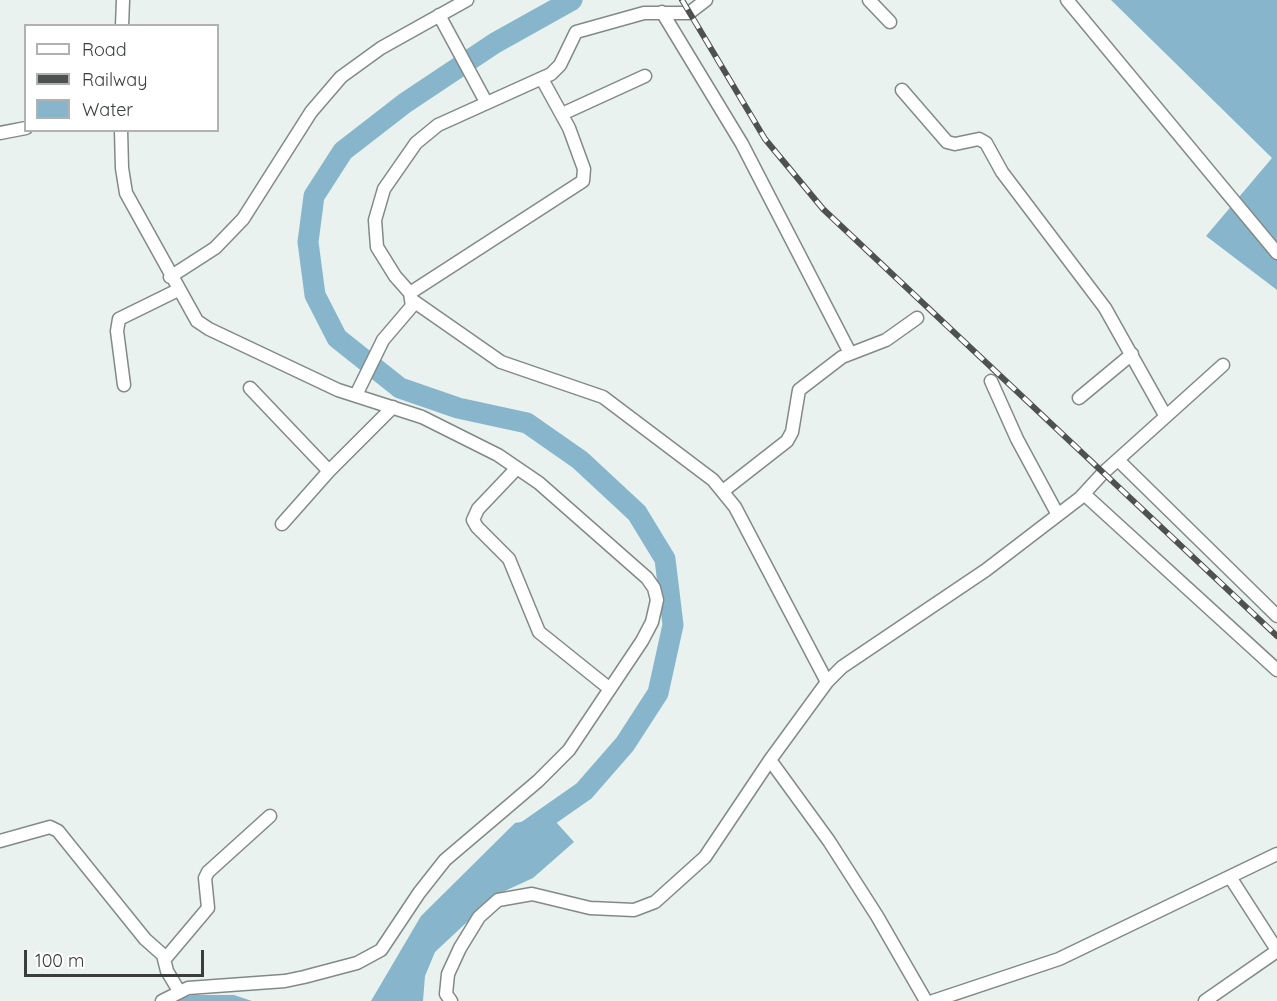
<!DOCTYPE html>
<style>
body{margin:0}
#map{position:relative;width:1277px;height:1001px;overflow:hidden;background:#e9f2ee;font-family:Quicksand,sans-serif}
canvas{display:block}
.legend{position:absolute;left:24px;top:24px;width:195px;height:108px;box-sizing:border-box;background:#fff;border:2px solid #b0b1b1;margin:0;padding:8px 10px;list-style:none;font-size:18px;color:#393d3b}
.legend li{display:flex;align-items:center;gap:12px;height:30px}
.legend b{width:30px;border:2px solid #b0b1b1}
.scale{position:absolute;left:24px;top:950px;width:180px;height:27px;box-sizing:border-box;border:3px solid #393d3b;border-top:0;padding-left:8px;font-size:18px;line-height:21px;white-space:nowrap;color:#393d3b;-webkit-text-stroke:4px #fff;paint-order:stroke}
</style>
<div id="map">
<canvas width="1277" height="1001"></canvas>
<ul class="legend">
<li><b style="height:8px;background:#fff"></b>Road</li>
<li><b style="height:8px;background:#4d5250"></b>Railway</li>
<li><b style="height:16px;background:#87b6cc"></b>Water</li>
</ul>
<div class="scale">100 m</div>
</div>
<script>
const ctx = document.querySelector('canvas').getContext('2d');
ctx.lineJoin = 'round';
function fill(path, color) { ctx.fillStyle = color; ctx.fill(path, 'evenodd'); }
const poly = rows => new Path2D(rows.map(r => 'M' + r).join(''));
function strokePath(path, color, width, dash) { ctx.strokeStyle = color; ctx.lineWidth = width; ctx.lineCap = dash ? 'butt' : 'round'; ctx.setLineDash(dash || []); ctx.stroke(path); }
fill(poly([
 [1111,0,1277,0,1277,290,1206,236,1272,158],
 [543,818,556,822,574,842,533,878,496,895,435,952,425,976,423,1001,371,1001,421,916,515,823],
 [192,995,234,995,252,1001,171,1001]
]), '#87b6cc');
strokePath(poly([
 [521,835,584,791,625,744,658,693,673,625,665,559,637,513,580,460,527,423,458,408,400,388,337,338,315,295,308,242,314,196,343,151,405,103,495,43,572,0]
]), '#87b6cc', 21);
const minor = poly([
 [869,0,890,22],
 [1067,0,1277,253],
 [662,12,742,144,850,353],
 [439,15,486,102],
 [122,26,123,0],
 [902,90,947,142,955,144,979,139,986,143,1002,172,1105,308,1165,415],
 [562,114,645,76],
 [121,130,122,168,126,193,197,321,209,329,338,390,422,417,498,455,539,483,647,578,654,588,657,600,652,622,642,641,569,750,538,781,445,860,419,893,381,950,357,963,304,977,285,981,188,988,162,1001],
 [0,133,26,128],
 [170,277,215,248,243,219,311,112,341,77,381,48,467,0],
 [410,293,583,181,584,169,569,128,542,79],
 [412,300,501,362,603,397,713,480,735,507,827,682],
 [991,381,1017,439,1058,515],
 [124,385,117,331,119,319,178,290],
 [250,388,329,471],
 [356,395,383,340,412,306,410,293,395,276,377,247,375,220,384,189,416,143,438,125,551,74,560,65,576,32,644,13,689,13,706,0],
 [1079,398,1132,354],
 [1118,460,1277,616],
 [517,468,478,509,473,520,477,527,509,559,539,632,610,689],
 [723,491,787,441,792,432,799,390,842,357,886,340,917,318],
 [1084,494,1277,670],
 [282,524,329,471,393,407],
 [770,760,829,841,877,916,926,1001],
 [0,841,50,827,58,831,145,939,163,955,167,971,179,991],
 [1230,877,1277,950],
 [165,959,208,908,205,878,208,872,270,816],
 [451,1001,446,994,448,974,460,948,479,917,498,900,532,894,590,908,634,910,655,902,705,857,770,760,827,682,842,667,986,570,1080,498,1103,473,1223,365],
 [933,1001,1059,959,1277,854],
 [1205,1001,1277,951]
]);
strokePath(minor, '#828a87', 15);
strokePath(minor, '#fff', 12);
const rail = poly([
 [682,0,765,139,823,209,1277,636]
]);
strokePath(rail, '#4d5250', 6);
strokePath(rail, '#fff', 4, [11]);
</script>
